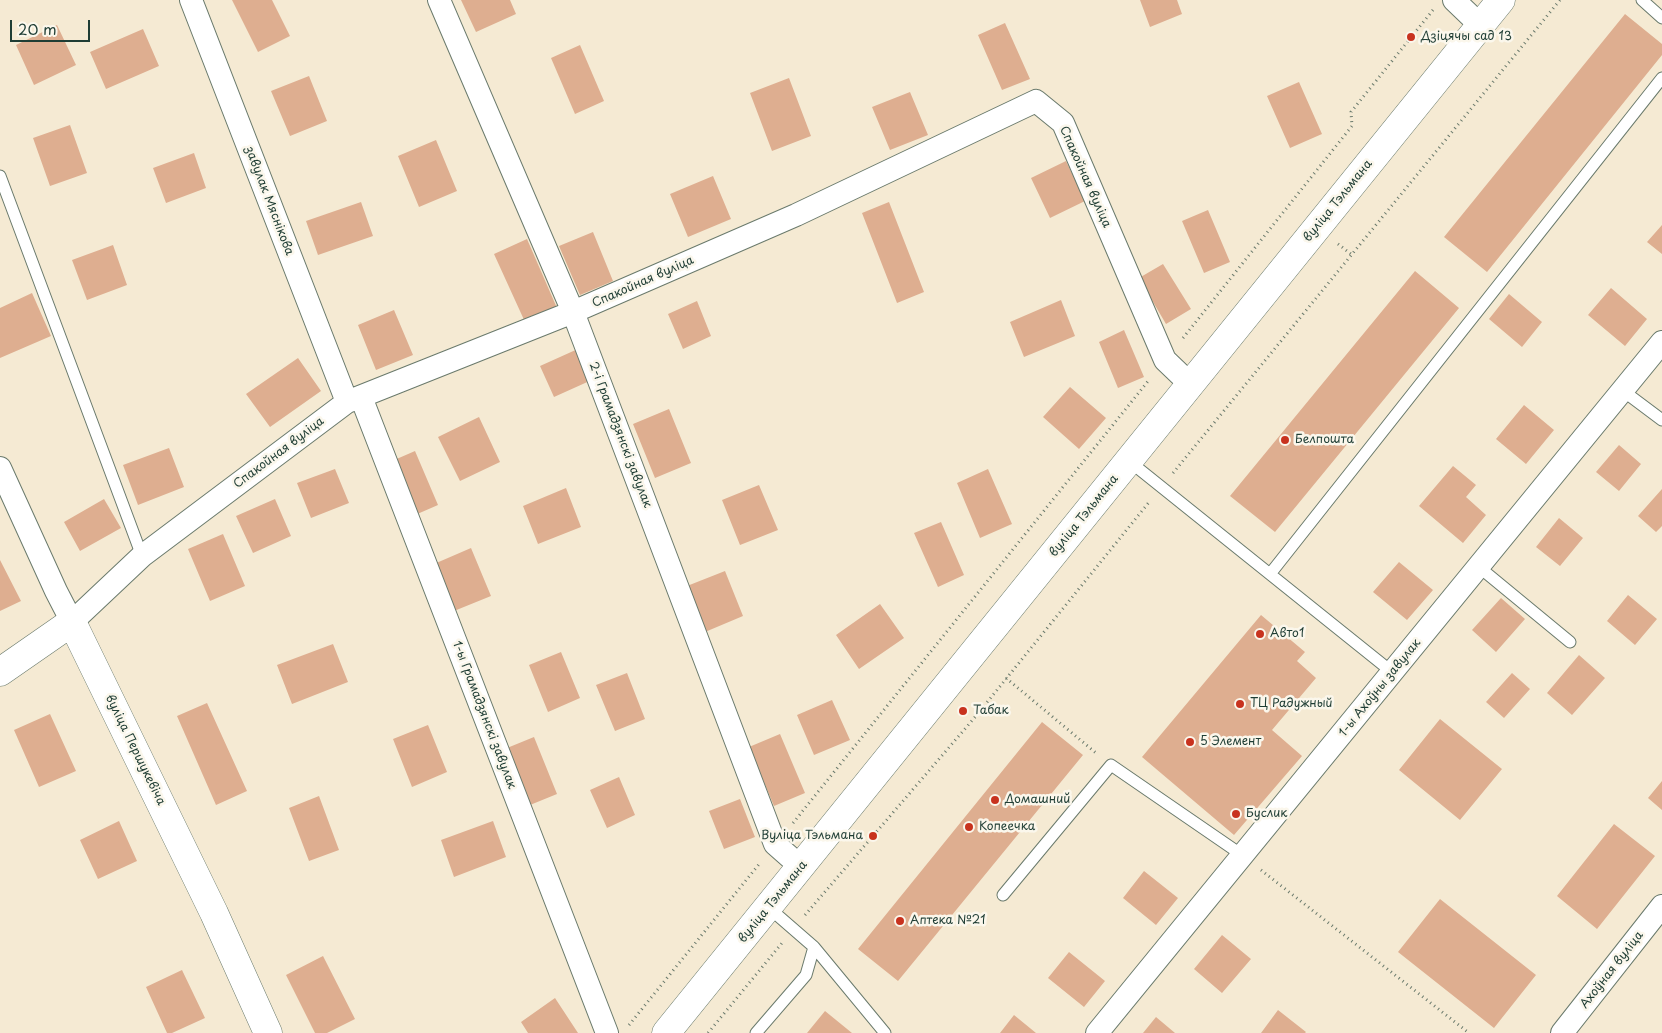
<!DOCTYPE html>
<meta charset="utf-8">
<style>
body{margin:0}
#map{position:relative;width:1662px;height:1033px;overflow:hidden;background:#f5ead3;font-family:"Playpen Sans",sans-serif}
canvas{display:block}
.scale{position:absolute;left:10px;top:20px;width:80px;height:22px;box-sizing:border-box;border:2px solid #1f3d34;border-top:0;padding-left:6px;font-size:15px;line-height:18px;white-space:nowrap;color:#1f3d34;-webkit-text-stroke:4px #fbf7ec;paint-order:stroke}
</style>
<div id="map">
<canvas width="1662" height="1033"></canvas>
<div class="scale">20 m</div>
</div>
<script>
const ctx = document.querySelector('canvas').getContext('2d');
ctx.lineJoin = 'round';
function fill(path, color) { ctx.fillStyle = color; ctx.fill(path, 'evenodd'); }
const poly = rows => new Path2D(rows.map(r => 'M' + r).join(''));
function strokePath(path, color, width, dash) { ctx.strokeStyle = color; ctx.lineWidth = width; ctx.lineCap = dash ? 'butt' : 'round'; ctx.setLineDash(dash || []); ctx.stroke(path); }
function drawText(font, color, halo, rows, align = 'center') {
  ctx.font = font + ' "Playpen Sans",sans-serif'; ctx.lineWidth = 5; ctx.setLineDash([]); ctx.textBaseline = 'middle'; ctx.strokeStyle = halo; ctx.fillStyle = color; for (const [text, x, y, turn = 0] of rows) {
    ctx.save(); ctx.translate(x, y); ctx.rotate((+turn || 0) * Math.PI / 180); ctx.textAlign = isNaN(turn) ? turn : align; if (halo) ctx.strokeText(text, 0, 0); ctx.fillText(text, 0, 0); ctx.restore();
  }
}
fill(poly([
 [232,0,272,0,290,36,258,52],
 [461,0,510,0,516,14,476,32],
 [1140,0,1177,0,1182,14,1150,27],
 [1625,14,1662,44,1662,55,1487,272,1444,237],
 [1005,23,1030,79,1002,90,978,35],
 [57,25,76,65,34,85,16,45],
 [143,29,159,66,106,89,90,52],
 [580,45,604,101,575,114,551,58],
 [309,76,327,121,290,136,271,91],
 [789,78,811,136,772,151,750,93],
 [1299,82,1322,134,1290,148,1267,96],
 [910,92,928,135,890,150,872,107],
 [70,125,87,173,50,186,33,138],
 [436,140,457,191,419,207,398,156],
 [194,153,206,188,166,203,153,168],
 [1066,161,1085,201,1050,218,1031,178],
 [713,176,731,219,688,237,670,194],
 [361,202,373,236,318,255,306,221],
 [889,202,924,292,897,303,862,213],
 [1208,210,1230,262,1204,273,1182,221],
 [1662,225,1662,254,1647,242],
 [593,232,613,281,580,295,559,246],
 [527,239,557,308,525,322,494,254],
 [113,245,127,285,87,300,72,260],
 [1163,264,1191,309,1166,324,1139,278],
 [1415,271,1459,308,1275,532,1230,496],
 [1611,288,1647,319,1625,346,1588,315],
 [32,293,51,336,0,358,0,308],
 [1509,294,1542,322,1522,347,1489,319],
 [1061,300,1075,336,1024,357,1010,322],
 [697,301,711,336,683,349,668,314],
 [394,310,413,355,376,370,358,325],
 [1124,330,1144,377,1118,388,1099,342],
 [580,348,594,379,554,397,540,366],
 [298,358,321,391,270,427,246,394],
 [1070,387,1106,418,1079,449,1043,417],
 [1524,405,1554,430,1526,464,1496,439],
 [669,409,691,463,655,478,633,424],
 [479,417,500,462,460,481,438,437],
 [1619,445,1641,464,1619,491,1596,472],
 [169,448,184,487,138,505,123,465],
 [415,451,438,505,415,515,392,461],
 [1453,466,1476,485,1466,497,1486,515,1463,543,1419,506],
 [335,469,349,503,311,518,297,483],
 [988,469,1012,524,980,538,957,483],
 [759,485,778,530,740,545,722,500],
 [566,488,581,527,538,544,523,506],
 [1662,489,1662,526,1656,532,1638,516],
 [104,499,121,528,80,551,64,522],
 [275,499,291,536,253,553,236,516],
 [1559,518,1583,538,1560,566,1536,547],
 [941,522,964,575,938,587,914,533],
 [223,534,245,586,210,601,188,549],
 [471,548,491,596,454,611,434,564],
 [0,560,21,601,0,611],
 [1399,562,1433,590,1407,620,1373,592],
 [725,571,743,616,705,632,687,586],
 [1628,595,1657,619,1635,645,1607,621],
 [1501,598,1525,619,1496,652,1472,630],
 [880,604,904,638,859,669,836,635],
 [1261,615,1305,652,1297,661,1316,678,1272,730,1302,756,1234,835,1142,757],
 [333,644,348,682,292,704,277,665],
 [561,652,580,698,548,712,529,665],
 [1579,655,1605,678,1572,715,1547,693],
 [627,673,645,719,615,731,596,685],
 [1512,673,1530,689,1504,718,1486,702],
 [832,700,850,740,814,755,797,715],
 [207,703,247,791,216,805,177,716],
 [50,714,76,771,39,787,14,730],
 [1440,719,1502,769,1460,820,1399,770],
 [1042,722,1083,755,898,981,858,949],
 [428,725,447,772,412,787,393,739],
 [780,734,805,793,774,806,749,747],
 [534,737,557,794,530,805,507,748],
 [619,777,635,815,607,828,590,790],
 [1662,781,1662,810,1648,798],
 [319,796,339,850,309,861,289,808],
 [740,799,755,837,724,849,709,811],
 [119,821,137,861,98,879,80,840],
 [493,821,506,857,454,877,441,840],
 [1614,824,1655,856,1597,929,1557,896],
 [1144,871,1178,898,1156,925,1123,898],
 [1440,899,1536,975,1494,1028,1398,952],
 [1222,935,1251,959,1222,993,1194,969],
 [1069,952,1105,981,1084,1007,1048,978],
 [323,956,355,1019,327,1033,315,1033,286,975],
 [182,970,205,1018,172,1033,167,1033,146,987],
 [555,998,578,1033,528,1033,521,1022],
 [1278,1010,1306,1032,1305,1033,1261,1033],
 [825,1011,852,1033,807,1033],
 [1014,1015,1036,1033,1000,1033],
 [1156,1017,1175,1033,1143,1033]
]), '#deae90');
const lane = poly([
 [1642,0,1662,18],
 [0,176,142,556],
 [1622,390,1662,420],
 [1129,461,1392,672],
 [1479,567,1570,642],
 [1270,574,1662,78],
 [1003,895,1111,765,1242,855],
 [814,947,885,1033],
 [756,1033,806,975,814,947,768,907]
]);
const street = poly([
 [191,0,347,402],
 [439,0,573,312,775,844,801,867],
 [1454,0,1480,25],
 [361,397,607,1033],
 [0,468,56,591,72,622,142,556,347,402,573,312,796,215,1036,101,1063,123,1165,360,1190,384],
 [1097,1033,1662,342],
 [1562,1033,1662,906]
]);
const secondary = poly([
 [0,672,72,622,214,913,268,1033],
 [666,1033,1501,0]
]);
strokePath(lane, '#6a7a6c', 13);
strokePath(street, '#6a7a6c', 24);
strokePath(secondary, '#6a7a6c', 29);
strokePath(poly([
 [1338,244,1351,254],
 [1183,338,1352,126,1351,112,1433,10],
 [1173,473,1560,0],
 [1006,678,1096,753],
 [793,823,1149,380],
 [1261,870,1469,1033],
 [805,915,976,716,1150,501],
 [629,1025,760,863],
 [708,1033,782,943]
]), '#6a7a6c', 3, [1, 4]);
strokePath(lane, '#fff', 11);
strokePath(street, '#fff', 22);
strokePath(secondary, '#fff', 28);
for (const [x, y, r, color] of [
 [1411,37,5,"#c8321e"],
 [1285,440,5,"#c8321e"],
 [1260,634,5,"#c8321e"],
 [1240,704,5,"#c8321e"],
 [963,711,5,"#c8321e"],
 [1190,742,5,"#c8321e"],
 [995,800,5,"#c8321e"],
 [1236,814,5,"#c8321e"],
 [969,827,5,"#c8321e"],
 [873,836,5,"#c8321e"],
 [900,921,5,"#c8321e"]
]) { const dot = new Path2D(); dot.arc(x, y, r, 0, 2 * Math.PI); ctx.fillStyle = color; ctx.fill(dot); strokePath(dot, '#fbf7ec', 2); }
drawText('12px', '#1f3d34', '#fbf7ec', [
 ["Дзіцячы сад 13",1421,37],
 ["Белпошта",1295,440],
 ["Авто1",1270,634],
 ["ТЦ Радужный",1250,704],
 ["Табак",973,711],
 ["5 Элемент",1200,742],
 ["Домашний",1005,800],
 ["Буслик",1246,814],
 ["Копеечка",979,827],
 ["Вуліца Тэльмана",863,836,"right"],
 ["Аптека №21",910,921]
], 'left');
drawText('12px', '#1f3d34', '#fbf7ec', [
 ["Спакойная вуліца",1085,177,66],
 ["завулак Мяснікова",269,201,69],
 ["вуліца Тэльмана",1338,201,-51],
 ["Спакойная вуліца",643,282,-24],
 ["2-і Грамадзянскі завулак",620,435,69],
 ["Спакойная вуліца",279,453,-37],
 ["вуліца Тэльмана",1084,516,-51],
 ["1-ы Ахоўны завулак",1380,688,-51],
 ["1-ы Грамадзянскі завулак",484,715,69],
 ["вуліца Першукевіча",135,750,64],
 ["вуліца Тэльмана",773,902,-51],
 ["Ахоўная вуліца",1612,970,-52]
]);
</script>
